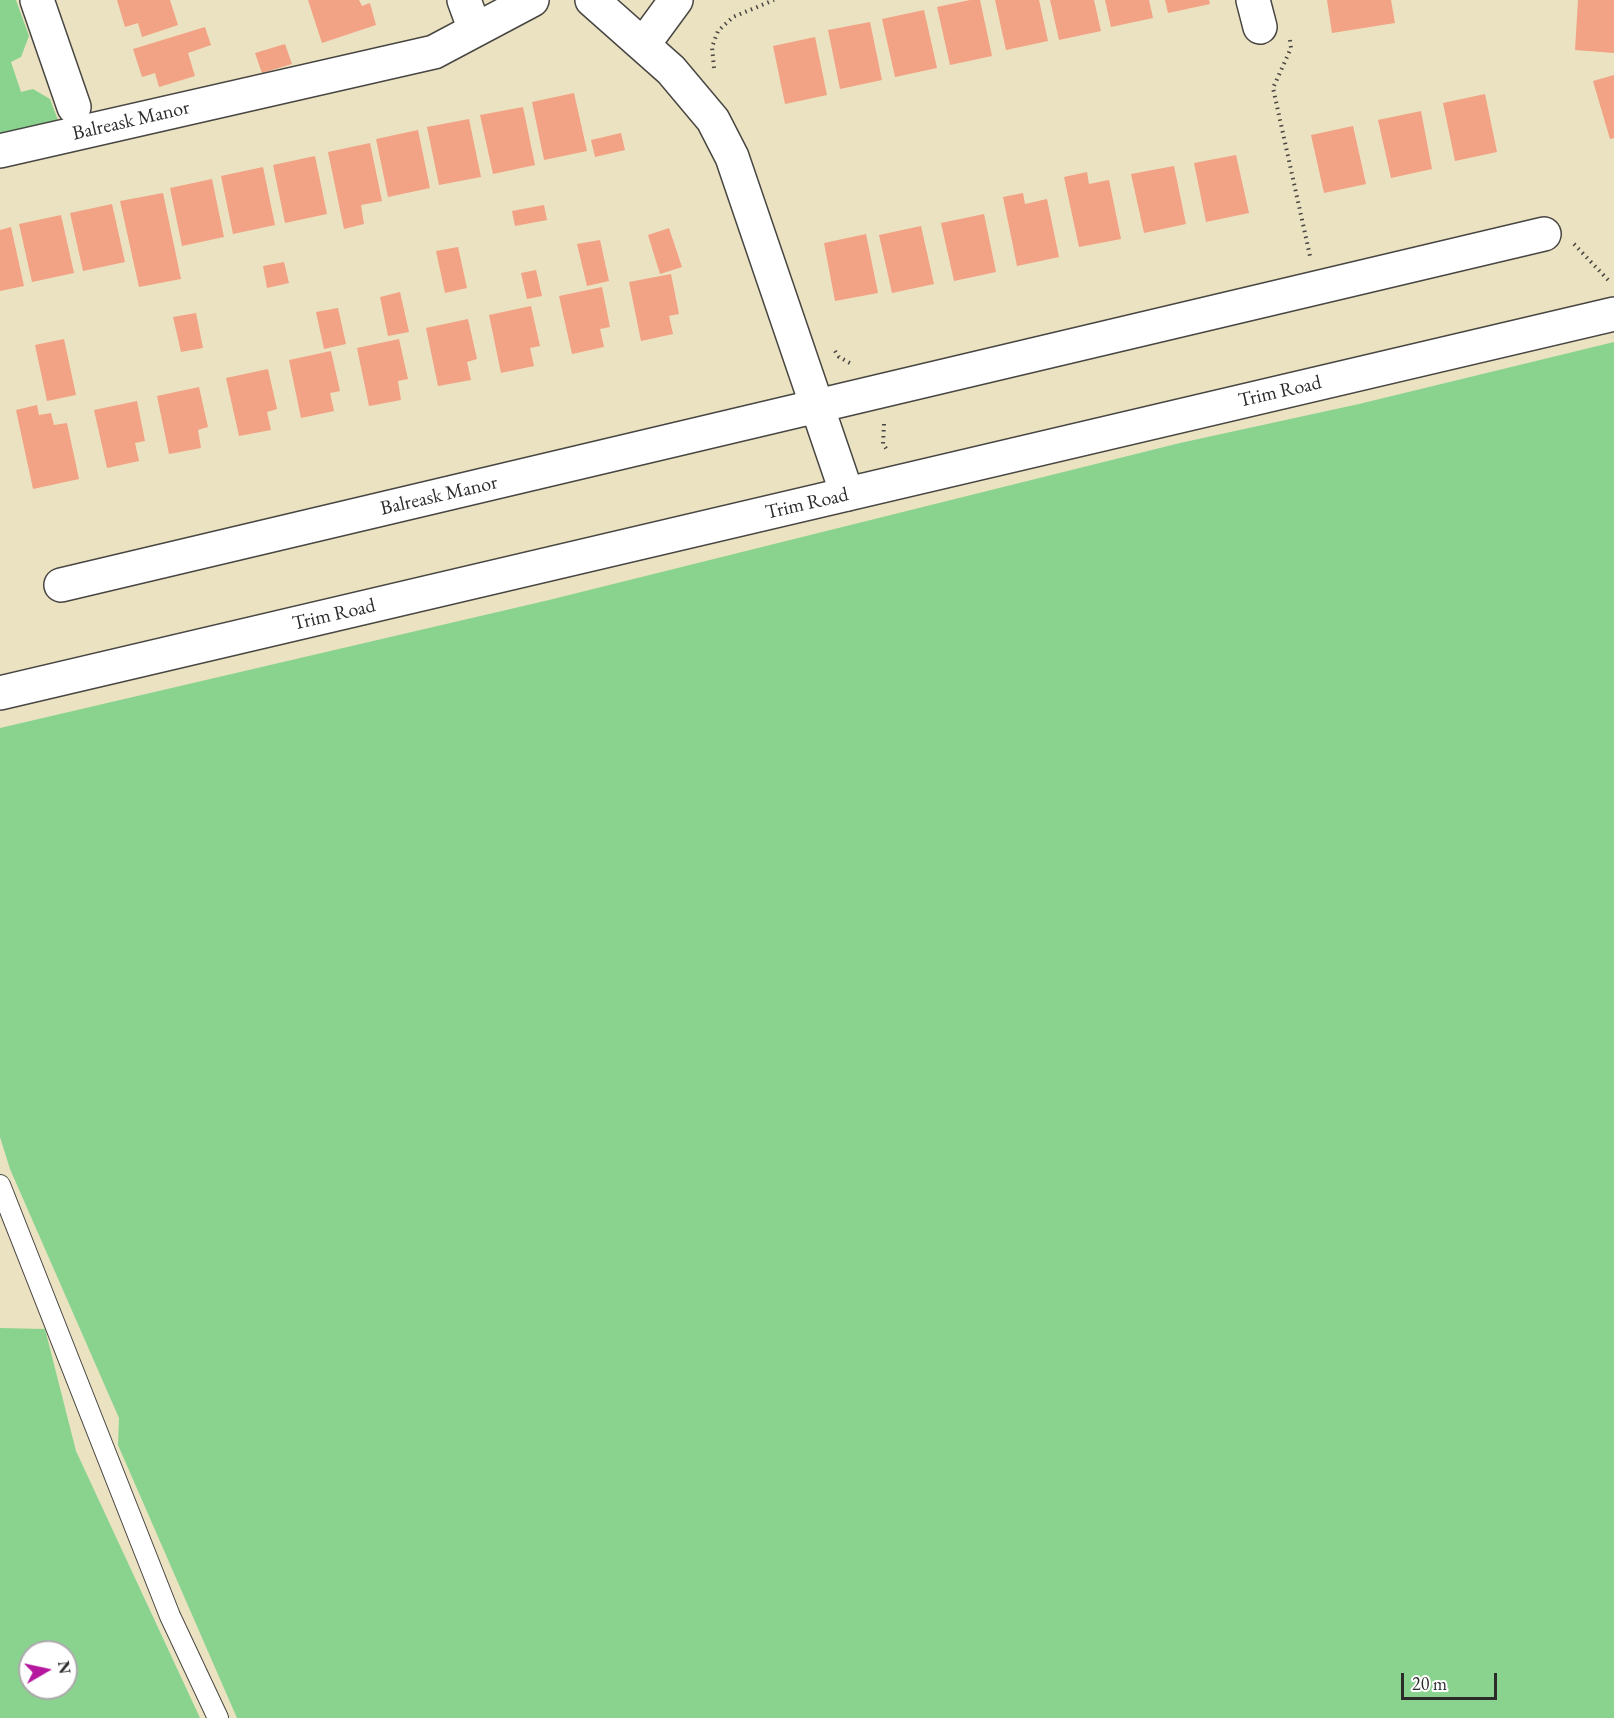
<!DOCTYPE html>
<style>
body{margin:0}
#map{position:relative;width:1614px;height:1718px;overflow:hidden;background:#ebe2c1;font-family:"EB Garamond",serif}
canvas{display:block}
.north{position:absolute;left:18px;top:1640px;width:60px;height:60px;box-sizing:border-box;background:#fff;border:2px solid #aaa;border-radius:50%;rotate:81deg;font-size:16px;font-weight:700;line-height:24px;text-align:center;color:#2b2b2b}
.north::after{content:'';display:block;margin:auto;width:21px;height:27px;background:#b5179e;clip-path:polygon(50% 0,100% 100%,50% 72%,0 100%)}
.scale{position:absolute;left:1401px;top:1673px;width:96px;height:27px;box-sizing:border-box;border:3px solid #2b2b2b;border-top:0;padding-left:8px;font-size:18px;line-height:21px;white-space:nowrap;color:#2b2b2b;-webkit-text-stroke:4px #fff;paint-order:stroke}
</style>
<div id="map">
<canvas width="1614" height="1718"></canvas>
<div class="north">N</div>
<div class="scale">20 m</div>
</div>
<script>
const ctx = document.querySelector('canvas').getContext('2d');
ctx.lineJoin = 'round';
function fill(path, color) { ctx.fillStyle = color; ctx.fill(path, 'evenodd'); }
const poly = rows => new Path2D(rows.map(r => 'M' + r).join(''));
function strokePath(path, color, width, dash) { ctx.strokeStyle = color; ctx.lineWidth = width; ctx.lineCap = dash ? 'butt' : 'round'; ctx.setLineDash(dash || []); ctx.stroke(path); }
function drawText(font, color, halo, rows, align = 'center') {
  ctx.font = font + ' "EB Garamond",serif'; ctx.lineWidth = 4.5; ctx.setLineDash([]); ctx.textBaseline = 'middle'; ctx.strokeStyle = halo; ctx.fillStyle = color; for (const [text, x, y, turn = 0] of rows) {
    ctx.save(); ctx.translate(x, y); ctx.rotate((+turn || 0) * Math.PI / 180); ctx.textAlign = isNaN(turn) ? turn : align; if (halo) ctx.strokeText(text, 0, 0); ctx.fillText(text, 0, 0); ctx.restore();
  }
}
fill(poly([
 [0,0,16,0,29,36,21,57,11,62,21,92,33,89,50,99,59,123,0,136],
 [1614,342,1614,1718,237,1718,118,1445,119,1418,10,1169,0,1137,0,728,549,600,1180,443,1359,404],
 [0,1328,45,1329,76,1451,200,1718,0,1718],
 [30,1652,66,1652,66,1688,30,1688]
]), '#89d38f');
fill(poly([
 [117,0,170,0,178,25,142,37,138,23,125,27],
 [308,0,359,0,362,6,370,3,376,25,322,43],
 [970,0,980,0,992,56,950,65,937,7],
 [995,0,1039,0,1048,41,1006,50],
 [1050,0,1094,0,1101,31,1059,40],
 [1105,0,1149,0,1153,18,1111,27],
 [1165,0,1209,0,1210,4,1168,13],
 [1327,0,1391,0,1395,23,1332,33],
 [1578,0,1614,0,1614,53,1575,50],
 [924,10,937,68,895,77,882,19],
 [870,22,882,80,840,89,828,30],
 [205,27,211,45,188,53,195,76,159,87,155,73,142,77,133,49],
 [815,37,827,95,785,104,773,46],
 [285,44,292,64,262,73,255,53],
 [1614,75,1614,138,1610,139,1593,81],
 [574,93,587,151,544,160,532,102],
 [1485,94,1497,152,1455,161,1443,103],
 [523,107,535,165,493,174,480,115],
 [1421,111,1432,169,1391,178,1378,120],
 [469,119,481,177,439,185,427,127],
 [1353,126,1366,184,1324,193,1311,135],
 [418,130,430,188,388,197,376,139],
 [621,133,625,150,595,157,591,140],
 [370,143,382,201,361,205,364,224,344,229,328,152],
 [1236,155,1249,213,1206,222,1194,163],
 [315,156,327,214,285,223,273,165],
 [1174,166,1186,224,1144,233,1131,174],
 [263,167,275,225,233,234,221,176],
 [1087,172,1089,184,1109,180,1121,239,1079,247,1064,177],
 [212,179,224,237,182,246,170,188],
 [163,193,181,279,139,287,120,201],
 [1023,193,1025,204,1047,199,1059,257,1017,266,1003,197],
 [112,204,125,262,83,271,70,213],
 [544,205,547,220,515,226,512,211],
 [984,214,996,272,954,281,941,223],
 [61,215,74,273,32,282,19,224],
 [921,226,934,284,892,293,879,235],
 [11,227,24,286,0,291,0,230],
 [669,228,682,267,660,274,648,235],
 [866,234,878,293,835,301,824,243],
 [600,240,609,281,587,286,577,244],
 [458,247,467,288,445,293,436,251],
 [284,262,289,283,267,288,263,266],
 [536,270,542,296,527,299,521,273],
 [671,274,679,314,669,316,673,334,641,341,629,282],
 [602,287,610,327,600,329,604,347,572,354,559,296],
 [400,292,409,332,388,336,380,297],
 [531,306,540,346,530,348,534,366,501,373,489,315],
 [338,308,346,344,324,349,316,312],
 [196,313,203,348,181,352,173,317],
 [468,319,477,359,467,362,471,380,438,386,426,328],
 [64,339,76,395,47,401,35,345],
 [399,339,408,379,398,381,401,400,369,406,357,348],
 [331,351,340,391,330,393,334,411,301,418,289,360],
 [268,369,277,409,267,412,271,430,239,436,226,378],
 [199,387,208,427,198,430,201,448,169,454,157,396],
 [137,401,145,441,135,443,139,461,107,468,94,410],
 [37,405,39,415,51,413,54,425,67,423,79,479,33,489,16,410]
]), '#f2a285');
const lane = poly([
 [0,1185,170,1616,218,1718]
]);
const street = poly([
 [37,0,74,107],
 [464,0,475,30],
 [592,0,671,70,713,120,732,157,847,494],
 [1253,0,1260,27],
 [643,45,676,0],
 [0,151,434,52,532,0],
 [61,585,1544,234]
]);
const secondary = poly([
 [0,693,1614,314]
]);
strokePath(lane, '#484642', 22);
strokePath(street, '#484642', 36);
strokePath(secondary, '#484642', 36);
strokePath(poly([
 [1290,40,1291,48,1273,88,1310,256],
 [714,68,712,47,718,31,733,17,774,0],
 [1574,244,1610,282],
 [835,351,839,357,850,363],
 [884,424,883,444,888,451]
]), '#484642', 4, [1.5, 4.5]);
strokePath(lane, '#fff', 20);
strokePath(street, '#fff', 33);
strokePath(secondary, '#fff', 33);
drawText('20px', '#2b2b2b', '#fff', [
 ["Balreask Manor",131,121,-13],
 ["Trim Road",1280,392,-13],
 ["Balreask Manor",439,496,-13],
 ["Trim Road",807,504,-13],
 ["Trim Road",334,615,-13]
]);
</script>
